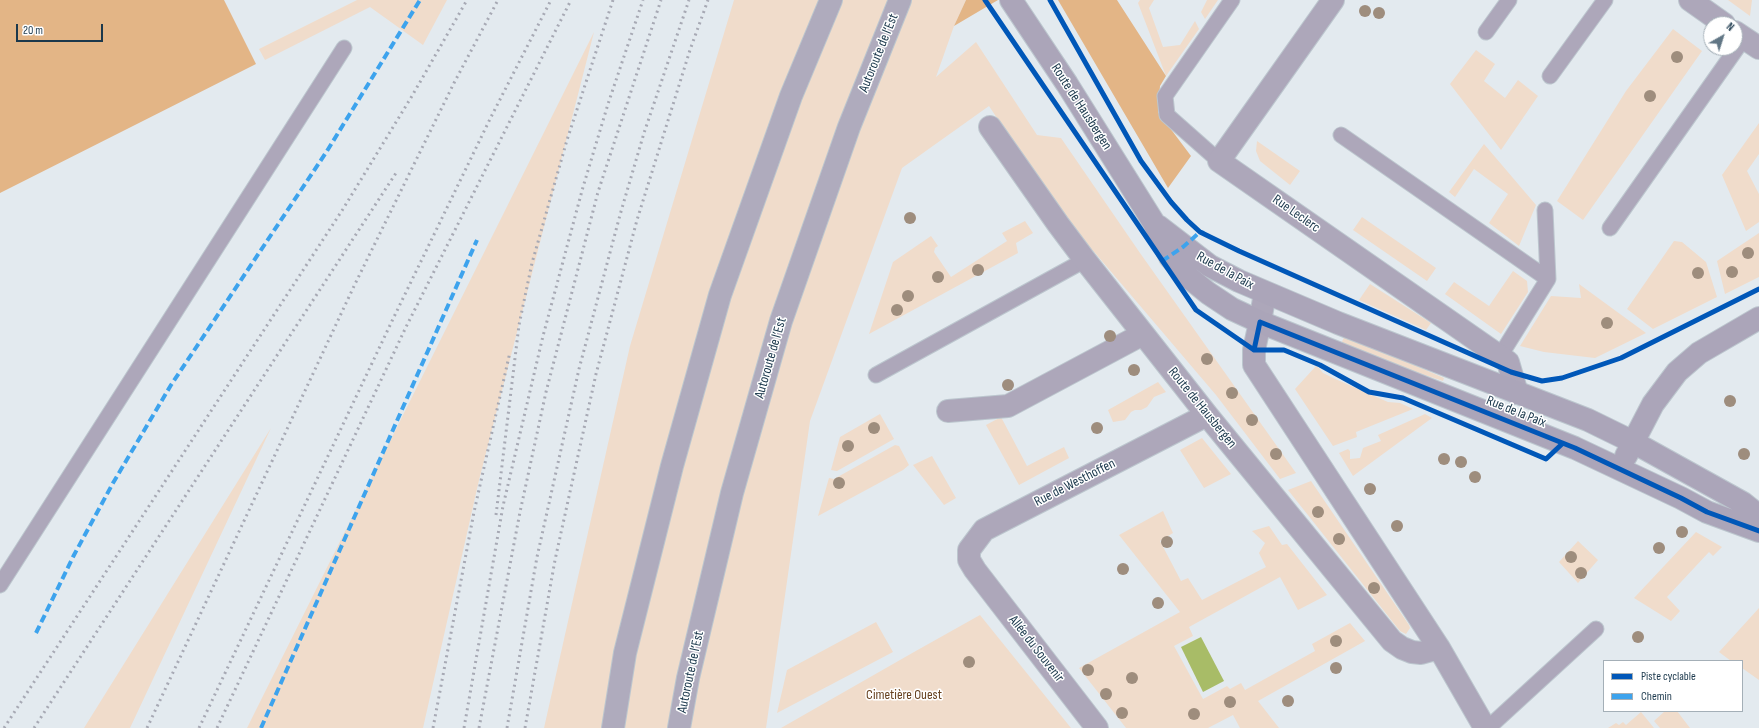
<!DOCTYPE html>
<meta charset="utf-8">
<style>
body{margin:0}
#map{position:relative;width:1759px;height:728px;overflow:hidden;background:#e3eaef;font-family:"Sofia Sans Condensed",sans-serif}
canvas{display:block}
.legend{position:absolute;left:1603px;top:660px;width:140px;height:52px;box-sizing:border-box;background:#fff;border:1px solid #a4afb7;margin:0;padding:5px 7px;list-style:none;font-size:12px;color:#1b384c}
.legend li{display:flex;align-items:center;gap:8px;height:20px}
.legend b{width:20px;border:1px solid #a4afb7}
.north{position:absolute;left:1703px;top:16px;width:40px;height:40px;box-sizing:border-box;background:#fff;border:1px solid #a4afb7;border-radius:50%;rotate:39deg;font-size:11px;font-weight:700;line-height:16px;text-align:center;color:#1b384c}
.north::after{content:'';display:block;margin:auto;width:14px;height:18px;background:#617685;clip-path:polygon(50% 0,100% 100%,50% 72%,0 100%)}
.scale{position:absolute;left:16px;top:24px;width:87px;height:18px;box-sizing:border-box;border:2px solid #1b384c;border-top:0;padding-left:5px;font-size:12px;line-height:14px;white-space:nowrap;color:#1b384c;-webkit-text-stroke:3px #fff;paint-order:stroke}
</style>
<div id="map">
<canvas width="1759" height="728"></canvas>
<ul class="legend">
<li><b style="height:5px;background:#0057b8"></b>Piste cyclable</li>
<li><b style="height:5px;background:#3da3ed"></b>Chemin</li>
</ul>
<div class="north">N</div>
<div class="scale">20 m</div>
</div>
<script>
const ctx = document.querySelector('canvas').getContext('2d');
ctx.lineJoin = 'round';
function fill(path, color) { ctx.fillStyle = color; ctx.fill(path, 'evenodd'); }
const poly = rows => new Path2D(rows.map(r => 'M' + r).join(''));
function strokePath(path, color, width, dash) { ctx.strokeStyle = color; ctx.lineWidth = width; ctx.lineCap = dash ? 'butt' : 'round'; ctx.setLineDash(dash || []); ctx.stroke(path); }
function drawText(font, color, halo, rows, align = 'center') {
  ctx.font = font + ' "Sofia Sans Condensed",sans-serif'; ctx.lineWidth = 3; ctx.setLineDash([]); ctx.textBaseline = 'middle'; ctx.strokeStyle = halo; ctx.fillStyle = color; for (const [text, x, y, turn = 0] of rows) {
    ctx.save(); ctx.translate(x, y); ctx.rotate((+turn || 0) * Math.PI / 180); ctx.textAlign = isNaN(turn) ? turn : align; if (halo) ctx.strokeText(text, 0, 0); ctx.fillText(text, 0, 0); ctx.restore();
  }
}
fill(poly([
 [357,0,447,0,423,45,370,7,265,60,259,49],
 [734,0,966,0,954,26,936,77,976,42,1037,135,1061,138,1140,253,1296,473,1280,479,1216,395,1096,254,1067,223,989,106,902,168,810,421,766,728,544,728,630,346],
 [1140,0,1154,0,1149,8,1163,47,1180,45,1195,21,1199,29,1166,76,1138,3],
 [1207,0,1218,0,1205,19,1201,12],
 [1728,0,1752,0,1750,16],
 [1673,29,1702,51,1583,220,1557,201,1626,91],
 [594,32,479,480,423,728,247,728],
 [1476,50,1495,64,1484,81,1505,98,1518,80,1538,96,1501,150,1450,84],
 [1759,123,1759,154,1747,171,1759,194,1759,222,1746,231,1722,175],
 [1257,141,1300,171,1290,185,1260,161,1256,151],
 [1484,144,1536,205,1519,246,1489,223,1508,194,1474,169,1455,197,1449,192],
 [1362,217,1436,268,1427,281,1353,230],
 [1025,221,1033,233,1016,243,1018,253,869,334,893,262,931,236,938,246,935,248,934,252,951,277,1007,241,1002,233],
 [1759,233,1759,277,1725,294,1717,261],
 [1674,241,1682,242,1706,262,1717,297,1653,329,1627,309],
 [1513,271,1527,281,1528,292,1501,334,1445,294,1454,282,1489,306],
 [1370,284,1431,323,1426,330,1359,300],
 [1579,284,1646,333,1595,358,1544,352,1520,346,1551,296,1581,298],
 [1345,335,1444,378,1443,381,1381,361,1341,344],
 [1316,366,1319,368,1323,373,1333,378,1388,402,1400,403,1413,409,1356,432,1357,437,1333,446,1295,389],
 [1158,382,1166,392,1154,397,1147,407,1141,410,1135,410,1131,412,1125,420,1113,422,1108,410],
 [880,414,894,439,837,471,831,470,840,437],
 [1425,414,1432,418,1353,476,1339,453,1348,449,1350,451,1350,459,1360,458,1363,448,1381,441,1378,435],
 [1001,417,1027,466,1064,447,1069,458,1019,485,986,425],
 [271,428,130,728,84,728],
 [1202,438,1231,474,1204,488,1180,450],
 [895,445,899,446,909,465,903,470,818,516,829,478,834,479],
 [932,456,956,498,944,505,913,465],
 [1311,481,1409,625,1410,628,1406,634,1400,631,1288,490],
 [1163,511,1173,533,1160,541,1181,581,1188,578,1202,600,1266,567,1259,553,1265,543,1252,531,1269,526,1282,545,1287,544,1327,595,1298,610,1280,577,1189,627,1193,636,1174,646,1203,699,1227,686,1230,689,1241,683,1245,690,1315,651,1312,644,1350,623,1365,641,1258,701,1279,728,1240,728,1233,715,1208,728,1126,728,1079,668,1180,612,1119,535],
 [1696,532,1722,547,1713,556,1709,552,1667,597,1680,611,1671,621,1634,598],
 [1578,541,1598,560,1578,583,1559,562],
 [1759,608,1759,680,1742,668,1742,661,1731,661,1719,652],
 [980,615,1071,728,781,728,914,652],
 [876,622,893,652,777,713,787,670],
 [1665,711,1677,711,1690,728,1660,728,1654,721],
 [1641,712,1654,728,1608,728,1616,723,1619,725,1623,722,1626,725]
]), '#f0dccb');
fill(poly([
 [0,0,224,0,256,64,0,193],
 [966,0,998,0,954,26],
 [1058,0,1117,0,1166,76,1160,86,1158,112,1191,156,1168,188]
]), '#e3b586');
fill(poly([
 [1201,637,1224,681,1203,692,1181,647]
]), '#a8bc67');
const lane = poly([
 [1486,32,1509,0],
 [1550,76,1605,0],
 [1341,135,1548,279],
 [1219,161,1167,115,1165,96,1232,0],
 [1610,228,1744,38],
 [1500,356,1548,279,1545,210],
 [876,375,1085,260],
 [0,585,344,48],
 [1488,728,1596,629]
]);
const street = poly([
 [1333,0,1219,161,1508,362,1517,393],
 [1690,0,1724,24],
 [1735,32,1759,48],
 [990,127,1058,224,1085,260,1207,415,1392,641,1402,648,1412,652,1421,653,1439,648],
 [1265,293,1260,322,1254,350,1254,365,1439,648,1485,728],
 [948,411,1008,406,1143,334],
 [1097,728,975,570,969,560,969,550,984,530,1207,415]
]);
const secondary = poly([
 [1011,0,1067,84,1154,223,1170,257,1187,276,1208,293,1232,309,1260,322,1575,448,1681,498,1707,512,1759,531],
 [1158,226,1210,266,1239,281,1338,323,1588,420,1633,442,1743,503,1759,516],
 [1626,456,1653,404,1677,372,1699,353,1759,318]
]);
const highway = poly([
 [613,728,625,653,672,466,720,295,791,96,831,0],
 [679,728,688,678,732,493,781,321,849,127,900,0]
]);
strokePath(lane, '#bcc6ce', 17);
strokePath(street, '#bcc6ce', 24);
strokePath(secondary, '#bcc6ce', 24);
strokePath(highway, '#bcc6ce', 24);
strokePath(lane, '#ada7ba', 15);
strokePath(street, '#ada7ba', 22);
strokePath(secondary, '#aba5b9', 22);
strokePath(highway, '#afabbd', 22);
strokePath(poly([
 [496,515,519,325,532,263,567,140,613,0],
 [4,728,343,209,412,96,467,0],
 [34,728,396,173],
 [147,728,355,284,454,83,498,0],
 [199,728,392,321,491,117,551,0],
 [217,728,406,327,571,0],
 [433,728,474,512,510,352],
 [464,728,503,506,543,336,583,187,608,104,643,0],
 [479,728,520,512,546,392,598,192,661,0],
 [507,728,537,557,579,369,620,215,644,133,689,0],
 [525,728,555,560,596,374,637,220,690,50,708,0]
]), '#a7a9b4', 3, [2, 4]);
strokePath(poly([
 [1162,261,1183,247,1200,232,1204,233],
 [36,633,74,555,113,483,171,385,327,151,420,0],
 [261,728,477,240]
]), '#3da3ed', 4, [8, 4]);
strokePath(poly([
 [985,0,1196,310,1254,350,1284,350,1320,365,1369,392,1403,398,1546,459,1562,444],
 [1050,0,1141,161,1171,202,1187,220,1200,232,1239,251,1511,372,1542,381,1562,378,1621,358,1759,289],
 [1254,350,1260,322,1575,448,1681,498,1707,512,1759,531]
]), '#0057b8', 5);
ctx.fillStyle = '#9e8d7d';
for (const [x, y] of [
 [1365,11],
 [1379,13],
 [1677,57],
 [1650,96],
 [910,218],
 [1748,253],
 [978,270],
 [1732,272],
 [1698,273],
 [938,277],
 [908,296],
 [897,310],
 [1607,323],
 [1110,336],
 [1207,359],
 [1134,370],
 [1008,385],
 [1232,393],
 [1730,401],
 [1252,420],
 [874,428],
 [1097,428],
 [848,446],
 [1276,454],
 [1744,454],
 [1444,459],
 [1461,462],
 [1475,477],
 [839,483],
 [1370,489],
 [1318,512],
 [1397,526],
 [1682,532],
 [1339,539],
 [1167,542],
 [1659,548],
 [1571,557],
 [1123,569],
 [1581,573],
 [1374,588],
 [1158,603],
 [1638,637],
 [1336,641],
 [969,662],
 [1336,668],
 [1088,670],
 [1132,678],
 [1106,694],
 [1288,701],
 [1230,702],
 [1122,713],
 [1194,714]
]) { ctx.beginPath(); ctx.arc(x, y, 6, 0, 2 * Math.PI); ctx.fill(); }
drawText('14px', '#1b384c', '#fff', [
 ["Autoroute de l’Est",879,53,-68],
 ["Route de Hausbergen",1081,107,57],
 ["Rue Leclerc",1296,214,35],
 ["Rue de la Paix",1225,271,29],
 ["Autoroute de l’Est",771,358,-74],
 ["Route de Hausbergen",1202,408,51],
 ["Rue de la Paix",1516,412,22],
 ["Rue de Westhoffen",1075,483,-27],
 ["Allée du Souvenir",1036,649,52],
 ["Autoroute de l’Est",691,672,-78]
]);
drawText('14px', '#66411f', '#fff', [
 ["Cimetière Ouest",904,695]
]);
</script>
